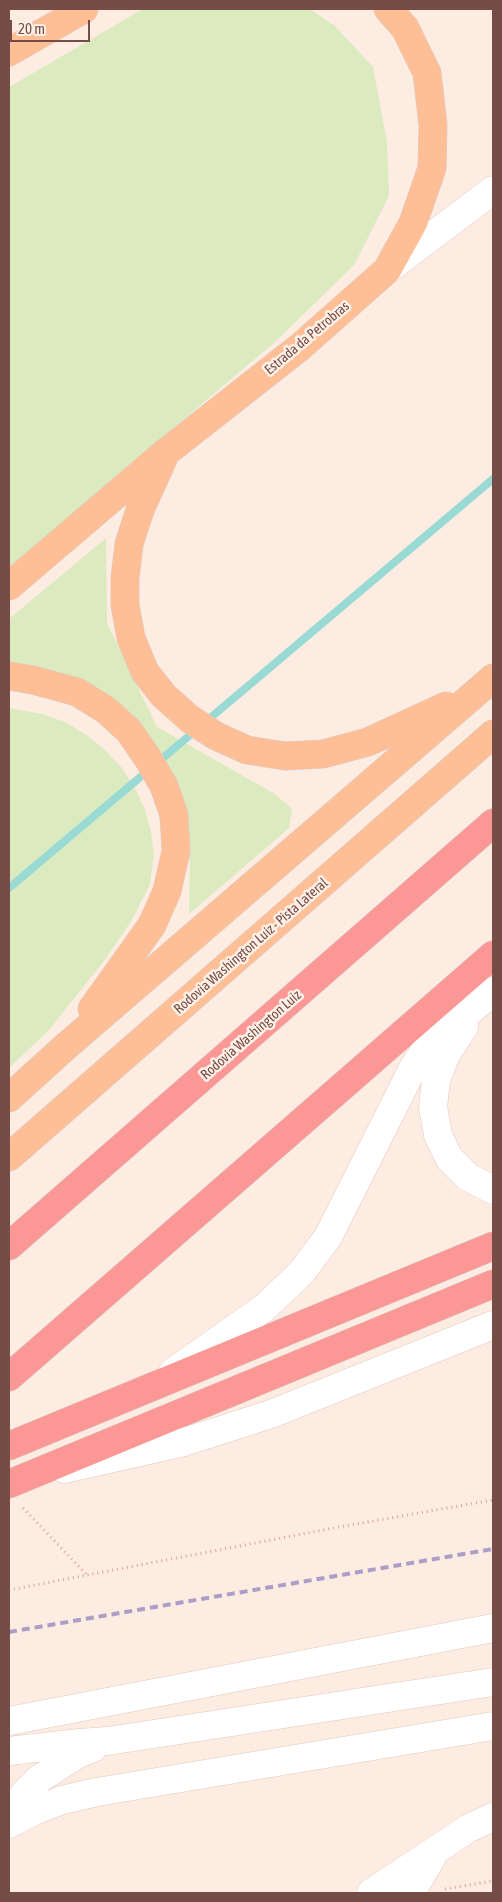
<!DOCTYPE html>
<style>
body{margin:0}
#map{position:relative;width:502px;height:1902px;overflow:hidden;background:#fdece1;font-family:"Asap Condensed",sans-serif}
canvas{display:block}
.frame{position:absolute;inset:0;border:10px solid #764c46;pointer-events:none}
.scale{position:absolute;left:10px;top:20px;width:80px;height:22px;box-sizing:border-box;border:2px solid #764c46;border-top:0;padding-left:6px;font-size:15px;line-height:18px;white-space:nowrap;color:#764c46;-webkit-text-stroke:4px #fff1e8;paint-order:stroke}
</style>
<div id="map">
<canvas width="502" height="1902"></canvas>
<div class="frame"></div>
<div class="scale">20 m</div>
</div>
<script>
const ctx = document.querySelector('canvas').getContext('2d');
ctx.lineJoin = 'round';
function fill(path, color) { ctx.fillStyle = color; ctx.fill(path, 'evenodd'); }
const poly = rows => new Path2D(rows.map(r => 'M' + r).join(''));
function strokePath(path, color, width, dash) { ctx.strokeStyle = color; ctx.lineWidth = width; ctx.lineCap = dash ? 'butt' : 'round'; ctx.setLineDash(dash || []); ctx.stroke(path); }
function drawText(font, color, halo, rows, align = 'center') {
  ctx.font = font + ' "Asap Condensed",sans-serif'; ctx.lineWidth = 5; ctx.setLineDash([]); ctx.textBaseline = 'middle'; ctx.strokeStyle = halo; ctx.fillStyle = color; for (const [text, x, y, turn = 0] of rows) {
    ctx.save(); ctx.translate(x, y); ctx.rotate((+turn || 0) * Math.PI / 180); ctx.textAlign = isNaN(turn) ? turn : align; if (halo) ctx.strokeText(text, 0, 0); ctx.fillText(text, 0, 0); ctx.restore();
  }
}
fill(poly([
 [143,9,310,9,335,26,373,67,387,142,389,196,354,265,275,342,9,567,9,87],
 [106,538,107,623,157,727,275,794,292,809,289,828,189,914,190,847,181,795,148,738,9,666,9,619],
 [9,708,43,714,67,723,88,736,106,751,122,768,135,788,145,810,151,832,154,855,150,884,132,920,104,961,48,1031,9,1068]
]), '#dbebbf');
strokePath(poly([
 [9,888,493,479]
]), '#9adad5', 8);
const minor = poly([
 [387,270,493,190],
 [464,1027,446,1054,436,1080,433,1107,438,1135,449,1158,468,1177,493,1190],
 [173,1372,264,1308,301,1273,328,1237,413,1068,424,1052,440,1037,493,991],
 [64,1469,184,1442,271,1414,493,1325],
 [9,1721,493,1628],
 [9,1751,79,1743,108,1741,493,1682],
 [9,1814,25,1793,39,1779,78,1754,93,1748],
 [9,1824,34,1811,62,1800,97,1792,493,1726],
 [371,1893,469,1828,493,1817],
 [411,1893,432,1857]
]);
const major = poly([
 [9,52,84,9],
 [163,459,140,510,129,544,125,578,125,605,131,638,145,672,164,696,190,719,216,736,247,750,285,756,323,754,368,742,446,706],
 [9,586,165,453,300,347,387,270,413,223,432,168,433,125,427,73,405,28,388,9],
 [9,676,33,680,77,692,106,710,129,731,147,757,164,786,174,815,176,851,167,891,152,925,92,1009],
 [9,1098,64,1048,493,678],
 [9,1157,493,734]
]);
const highway = poly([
 [9,1246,493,823],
 [9,1377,493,955],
 [9,1446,493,1246],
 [9,1484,493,1284]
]);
strokePath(minor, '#e4c7bf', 29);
strokePath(major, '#d9cdcb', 29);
strokePath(highway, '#d9cdcb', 29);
strokePath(poly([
 [23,1508,87,1575],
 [9,1590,339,1527,493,1500],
 [445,1889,493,1881]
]), '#d9a49a', 3, [1, 4]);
strokePath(minor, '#fff', 28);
strokePath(major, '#ffbf96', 28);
strokePath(highway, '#fb9794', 28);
strokePath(poly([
 [9,1632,493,1549]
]), '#ab9fc7', 4, [8, 5]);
drawText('14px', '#764c46', '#fff1e8', [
 ["Estrada da Petrobras",307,338,-40],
 ["Rodovia Washington Luiz - Pista Lateral",251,946,-41],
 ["Rodovia Washington Luiz",251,1035,-41]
]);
</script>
